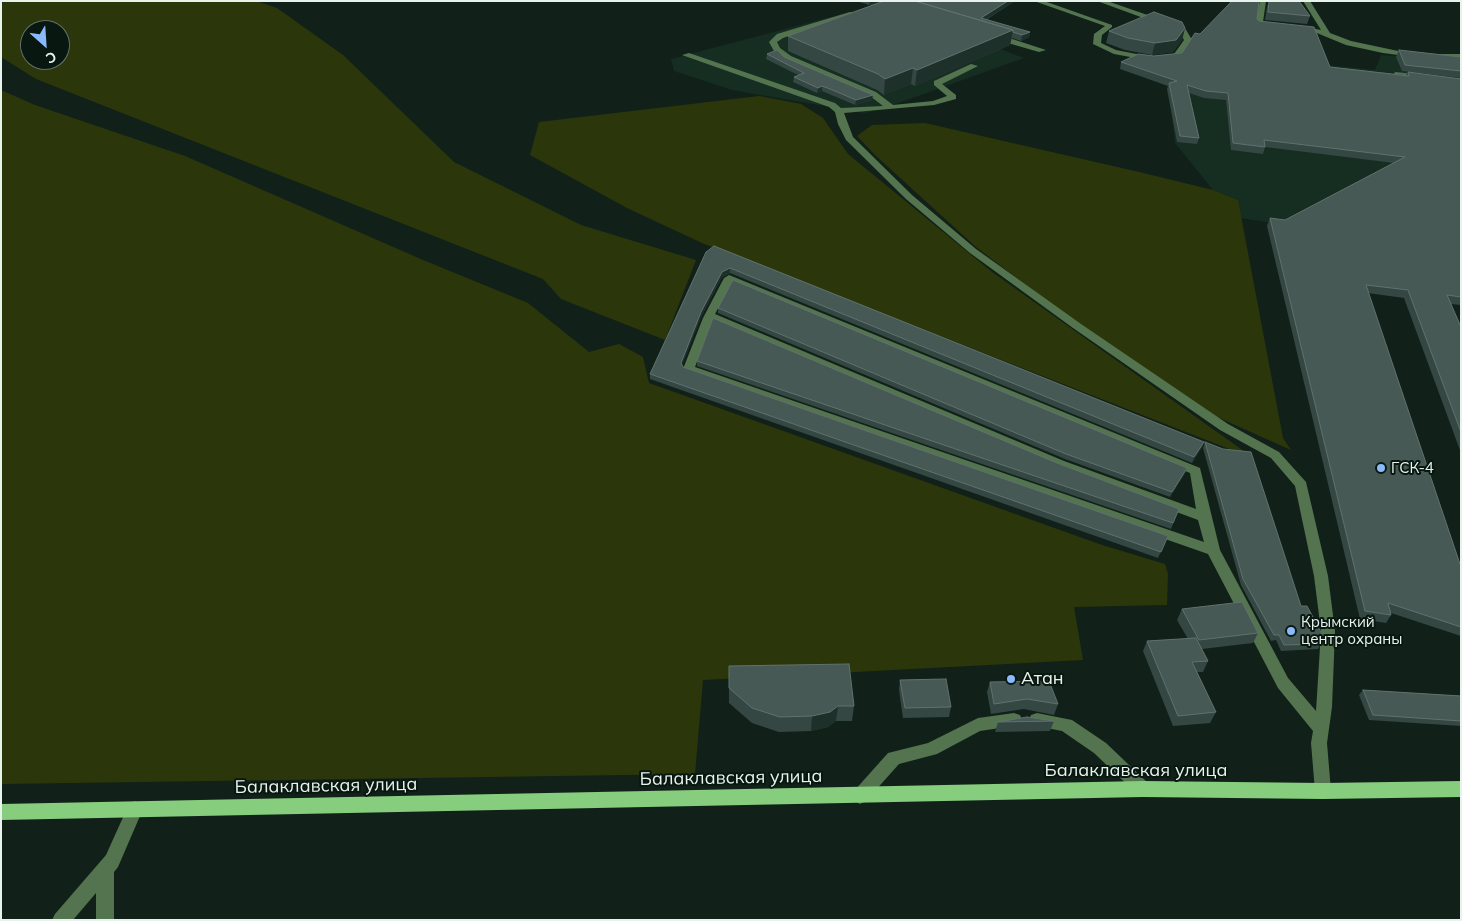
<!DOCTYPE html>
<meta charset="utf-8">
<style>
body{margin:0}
#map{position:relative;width:1462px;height:921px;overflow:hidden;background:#112119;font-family:Mulish,sans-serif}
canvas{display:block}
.frame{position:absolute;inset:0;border:2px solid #e9f3ed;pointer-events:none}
.north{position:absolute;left:20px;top:20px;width:50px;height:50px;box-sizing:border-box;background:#081810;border:1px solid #627068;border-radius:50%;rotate:154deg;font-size:14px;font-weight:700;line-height:20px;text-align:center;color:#e9f3ed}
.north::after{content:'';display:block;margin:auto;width:18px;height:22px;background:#89bafc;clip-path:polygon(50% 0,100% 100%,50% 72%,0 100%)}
</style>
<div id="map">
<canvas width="1462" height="921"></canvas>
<div class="frame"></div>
<div class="north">С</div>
</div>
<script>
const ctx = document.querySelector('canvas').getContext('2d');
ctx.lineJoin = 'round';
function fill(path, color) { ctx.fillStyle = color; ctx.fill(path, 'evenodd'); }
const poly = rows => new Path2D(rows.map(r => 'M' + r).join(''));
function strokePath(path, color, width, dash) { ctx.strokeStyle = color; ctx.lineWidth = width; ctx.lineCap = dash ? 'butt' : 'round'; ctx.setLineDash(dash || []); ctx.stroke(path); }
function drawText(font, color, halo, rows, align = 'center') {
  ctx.font = font + ' Mulish,sans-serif'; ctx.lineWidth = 4; ctx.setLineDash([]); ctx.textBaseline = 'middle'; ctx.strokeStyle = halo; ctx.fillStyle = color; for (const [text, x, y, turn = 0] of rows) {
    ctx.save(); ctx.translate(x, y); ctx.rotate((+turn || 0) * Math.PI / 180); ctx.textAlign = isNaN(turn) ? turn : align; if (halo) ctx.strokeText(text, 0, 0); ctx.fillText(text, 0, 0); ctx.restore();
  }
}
fill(poly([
 [880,4,1024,58,893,105,865,113,732,90,674,71,671,59],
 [1381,55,1461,61,1461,205,1279,224,1240,218,1238,200,1213,190,1175,143,1167,76,1278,60,1375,70]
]), '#162d22');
fill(poly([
 [7,1,256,1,277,8,343,55,454,162,581,225,696,260,665,340,561,299,543,279,36,79,1,57,1,3],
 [30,30,60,30,60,60,30,60],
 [1,90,35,105,185,156,423,260,528,303,589,352,619,344,643,357,649,383,1102,545,1165,564,1168,574,1167,605,1074,607,1083,660,703,680,695,774,1,784],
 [759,96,801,104,823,118,848,154,992,272,1255,459,702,243,627,208,530,155,539,122],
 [925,123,1139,172,1213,190,1238,200,1283,438,1291,450,1215,416,1072,320,976,247,875,155,857,136,872,125]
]), '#2b370a');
fill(poly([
 [1034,1,1044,1,1112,25,1112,27,1102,35,1101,43,1116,50,1152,57,1174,54,1184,40,1179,31,1097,1,1107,1,1185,28,1192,40,1179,58,1176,58,1152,61,1114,54,1093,44,1094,34,1105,26,1034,1],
 [1260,1,1266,1,1263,22,1274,24,1274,26,1259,26,1255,24,1260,1],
 [1303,1,1310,1,1330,33,1351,41,1417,55,1413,57,1383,53,1346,45,1312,31,1297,30,1296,28,1300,26,1321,30,1303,1],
 [850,12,855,13,783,38,777,42,780,48,791,56,876,92,893,105,933,101,947,96,934,85,934,81,971,64,978,66,942,84,956,95,956,99,934,105,844,113,853,137,912,195,976,249,1081,324,1228,424,1279,452,1306,482,1328,576,1335,631,1332,707,1327,743,1331,791,1329,796,1323,799,1317,796,1315,791,1311,743,1313,731,1278,688,1208,554,685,371,683,369,703,318,724,278,729,275,1200,468,1220,550,1288,678,1316,711,1321,631,1314,576,1295,486,1271,458,1220,430,1073,328,970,253,906,199,846,140,838,124,835,112,829,107,682,55,689,53,835,103,841,108,883,106,870,96,785,60,774,51,769,42,777,34,850,12],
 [732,283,1190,473,1196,509,1064,461,715,314,732,283],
 [712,321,1056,467,1198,520,1204,542,695,367,712,321],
 [994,35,1000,35,1046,50,1039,52,994,39,994,35],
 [1435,54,1461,54,1461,58,1438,58,1434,56,1435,54],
 [1395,72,1424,75,1428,77,1424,79,1398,76,1394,74,1395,72],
 [1014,713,1020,715,1022,720,1020,725,980,731,937,754,899,764,866,801,860,804,854,801,852,796,854,791,888,753,928,743,978,718,1014,713],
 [1037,713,1072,720,1106,743,1149,784,1151,789,1149,794,1143,797,1137,794,1094,753,1062,731,1031,725,1029,720,1031,715,1037,713],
 [135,801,141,804,143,809,118,867,114,872,114,920,96,920,96,893,73,920,52,920,55,914,106,855,129,804,135,801]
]), '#53744f');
fill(poly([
 [1143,781,1323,783,1461,781,1461,797,1323,799,1143,797,1,820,1,804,1143,781]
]), '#87cd7e');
fill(poly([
 [856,1,1015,1,986,20,1030,32,1029,37,1021,41,1012,38,1010,45,915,86,911,84,884,95,877,90,788,51,788,36,876,4,869,5],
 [1269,1,1310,16,1307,24,1265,20,1267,7],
 [1257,19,1259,21,1330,67,1406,75,1408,72,1461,79,1461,305,1451,304,1461,327,1461,453,1404,298,1368,293,1461,567,1461,636,1391,613,1391,615,1386,623,1360,619,1267,226,1270,218,1285,220,1394,163,1265,147,1263,154,1231,150,1226,100,1204,98,1189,93,1199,138,1197,144,1177,142,1167,89,1168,86,1120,69,1121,62,1154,56,1182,53,1200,34],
 [1185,28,1182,40,1173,52,1152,55,1125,50,1106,43,1109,31],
 [1399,50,1461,57,1461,78,1402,71,1396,57],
 [767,54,784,57,872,100,855,105,822,91,817,93,793,82,794,77,798,75,766,59],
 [706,252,1204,442,1202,447,1192,463,730,273,722,277,701,317,682,365,683,367,1168,536,1158,558,650,379,650,374],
 [718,308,1187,468,1185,473,1170,497,1065,459,718,313],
 [697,361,1057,463,1179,509,1171,529,697,366],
 [1205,442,1301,606,1321,644,1318,649,1281,651,1276,640,1271,641,1241,585,1203,448],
 [1182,609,1258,633,1253,643,1202,649,1208,661,1203,672,1197,672,1216,712,1210,723,1173,726,1143,651,1147,641,1188,639,1177,620],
 [729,666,854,706,852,721,836,721,828,727,811,731,779,732,752,723,729,703],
 [900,680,951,707,949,717,903,718,899,690],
 [990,682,1058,704,1054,715,1024,709,991,714,987,692],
 [1363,690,1461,696,1461,726,1369,720,1359,695],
 [1054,721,1050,731,995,732,998,722]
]), '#344743');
fill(poly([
 [870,1,885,1,884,2,869,5],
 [1008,1,1015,1,980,23,981,18],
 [1185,28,1182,40,1173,52,1152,55,1155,43],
 [1013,30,1010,45,915,86,917,70],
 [1030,32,1029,37,1021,41,1022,35],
 [913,68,911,84,884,95,885,79],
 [822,86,822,91,817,93,818,88],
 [873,95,872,100,855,105,856,100],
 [730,268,730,273,722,277,701,317,681,368,681,363,701,312,722,272],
 [1204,442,1202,447,1192,463,1194,457],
 [1187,468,1185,473,1170,497,1172,492],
 [838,706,836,721,828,727,811,731,812,716]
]), '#1e302a');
const building = poly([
 [884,1,915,1,1013,30,917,70,913,68,885,79,878,74,788,36,884,1],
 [915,1,1008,1,981,18,1030,32,1022,35,1013,32,1013,30,915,1],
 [1232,1,1259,1,1257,19,1259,21,1314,27,1330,67,1409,76,1408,72,1461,79,1461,297,1447,295,1461,327,1461,432,1408,290,1366,285,1461,567,1461,627,1388,603,1391,615,1365,611,1270,218,1285,220,1405,157,1264,140,1265,147,1233,143,1228,93,1206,91,1187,85,1199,138,1180,136,1169,83,1177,81,1121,62,1138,54,1154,56,1182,53,1195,33,1200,34,1232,1],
 [1269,1,1299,1,1310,16,1268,12,1269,1],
 [1154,12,1182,22,1185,28,1176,40,1155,43,1128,38,1109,31,1154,12],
 [777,50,784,57,873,95,856,100,830,89,822,86,818,88,794,77,804,73,767,54,777,50],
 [1399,50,1461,57,1461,71,1405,65,1399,50],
 [714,246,1204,442,1194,457,730,268,722,272,701,312,681,363,683,367,1168,536,1161,552,650,374,706,252,714,246],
 [733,280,1187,468,1172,492,1066,454,718,308,733,280],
 [713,318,1057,463,1179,509,1173,523,697,361,713,318],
 [1205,442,1223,449,1251,452,1301,606,1307,606,1322,634,1321,644,1284,645,1279,635,1274,635,1243,579,1205,442],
 [1242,602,1258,633,1199,640,1182,609,1242,602],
 [1196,638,1208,661,1192,662,1216,712,1178,716,1147,641,1196,638],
 [849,664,854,706,838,706,830,712,812,716,780,717,752,708,729,688,729,666,849,664],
 [946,679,951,707,905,708,900,680,946,679],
 [1049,681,1058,704,1027,699,994,704,990,682,1049,681],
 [1363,690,1461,696,1461,721,1373,715,1363,690],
 [1027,717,1054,721,998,722,1027,717]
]);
fill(building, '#475955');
strokePath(building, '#60726d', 1);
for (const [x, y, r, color] of [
 [1381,468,5,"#89bafc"],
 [1291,631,5,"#89bafc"],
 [1011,679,5,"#89bafc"]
]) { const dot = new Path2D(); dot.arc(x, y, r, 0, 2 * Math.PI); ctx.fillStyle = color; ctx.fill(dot); strokePath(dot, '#081810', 2); }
drawText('15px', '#e9f3ed', '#081810', [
 ["ГСК-4",1391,468],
 ["Крымский",1301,622],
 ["центр охраны",1301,639]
], 'left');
drawText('18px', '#e9f3ed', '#081810', [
 ["Атан",1021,679]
], 'left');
drawText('18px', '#e9f3ed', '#081810', [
 ["Балаклавская улица",1136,771],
 ["Балаклавская улица",731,778,-1],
 ["Балаклавская улица",326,786,-1]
]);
</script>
